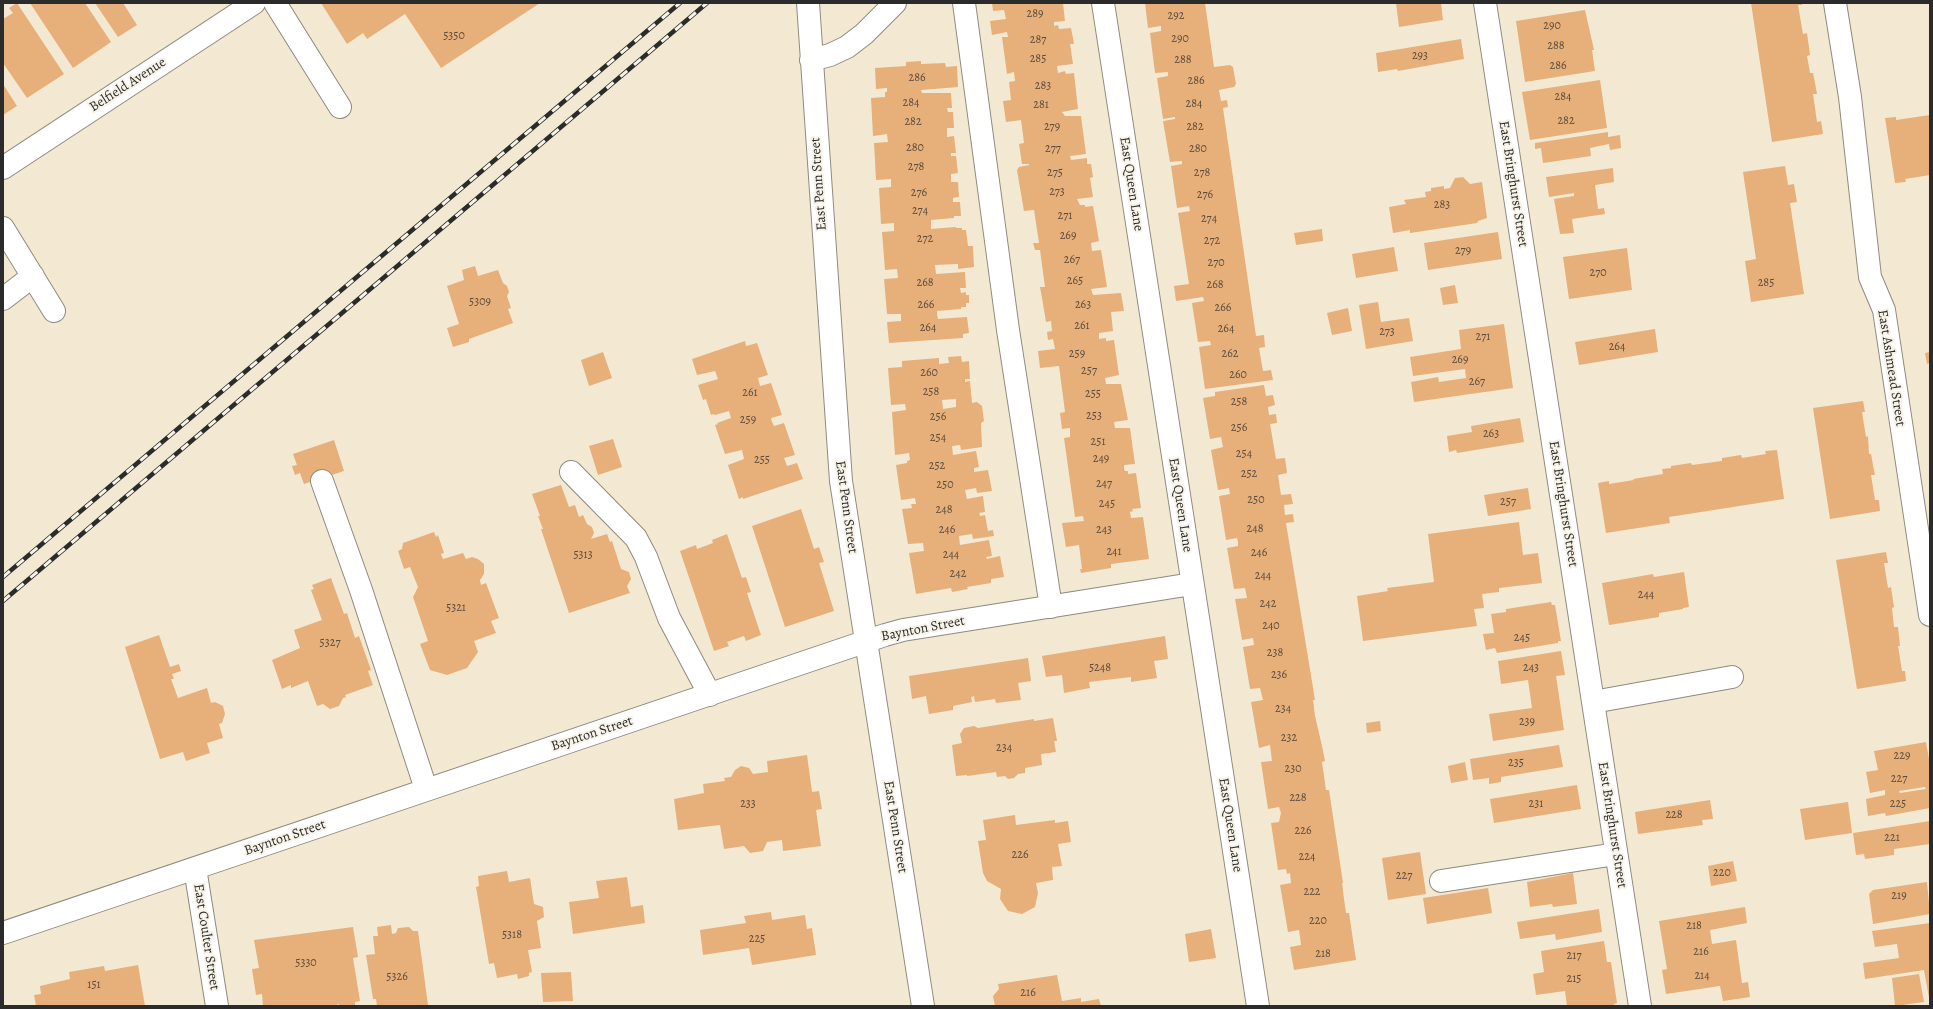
<!DOCTYPE html>
<style>
body{margin:0}
#map{position:relative;width:1933px;height:1009px;overflow:hidden;background:#f3e9d3;font-family:Alegreya,serif}
canvas{display:block}
.frame{position:absolute;inset:0;border:4px solid #2b2b2b;pointer-events:none}
</style>
<div id="map">
<canvas width="1933" height="1009"></canvas>
<div class="frame"></div>
</div>
<script>
const ctx = document.querySelector('canvas').getContext('2d');
ctx.lineJoin = 'round';
function fill(path, color) { ctx.fillStyle = color; ctx.fill(path, 'evenodd'); }
const poly = rows => new Path2D(rows.map(r => 'M' + r).join(''));
function strokePath(path, color, width, dash) { ctx.strokeStyle = color; ctx.lineWidth = width; ctx.lineCap = dash ? 'butt' : 'round'; ctx.setLineDash(dash || []); ctx.stroke(path); }
function drawText(font, color, halo, rows, align = 'center') {
  ctx.font = font + ' Alegreya,serif'; ctx.lineWidth = 4; ctx.setLineDash([]); ctx.textBaseline = 'middle'; ctx.strokeStyle = halo; ctx.fillStyle = color; for (const [text, x, y, turn = 0] of rows) {
    ctx.save(); ctx.translate(x, y); ctx.rotate((+turn || 0) * Math.PI / 180); ctx.textAlign = isNaN(turn) ? turn : align; if (halo) ctx.strokeText(text, 0, 0); ctx.fillText(text, 0, 0); ctx.restore();
  }
}
fill(poly([
 [17,3,64,74,27,98,3,63,3,19,13,13,9,8],
 [30,3,85,3,111,42,73,68],
 [95,3,123,3,137,25,118,37],
 [321,3,540,3,441,68,405,14,367,39,363,33,347,44],
 [992,3,1063,3,1065,21,1054,22,1054,26,1058,25,1059,29,1071,28,1074,44,1070,44,1073,64,1057,66,1058,73,1065,71,1066,74,1074,73,1078,109,1062,112,1065,116,1081,116,1086,154,1070,156,1071,160,1087,158,1087,164,1091,164,1093,177,1090,178,1093,197,1077,199,1080,205,1085,205,1085,207,1093,206,1099,241,1091,243,1092,251,1101,250,1107,287,1091,289,1093,295,1121,293,1124,311,1111,312,1113,331,1099,333,1099,339,1106,338,1106,341,1114,340,1119,375,1105,378,1106,384,1121,384,1128,420,1114,422,1115,428,1130,428,1135,464,1124,465,1124,469,1125,471,1128,471,1128,474,1136,473,1141,508,1132,509,1133,511,1130,512,1131,518,1143,517,1149,559,1111,564,1111,568,1081,573,1080,569,1082,569,1079,545,1066,547,1062,523,1084,521,1083,516,1075,517,1064,438,1070,437,1070,428,1062,429,1060,413,1065,412,1059,366,1040,368,1038,351,1055,349,1053,339,1048,340,1047,332,1052,331,1051,321,1046,322,1042,298,1040,287,1045,287,1040,250,1035,250,1033,243,1039,243,1034,210,1024,211,1020,188,1017,170,1019,167,1029,165,1029,164,1022,164,1019,144,1024,143,1021,120,1006,122,1003,101,1011,100,1009,82,1015,81,1014,72,1007,74,1002,37,1008,37,1007,32,992,35,990,21,1006,19,1004,10,993,11],
 [1145,3,1205,3,1214,67,1230,65,1233,67,1236,84,1234,87,1219,90,1221,101,1227,100,1228,107,1223,108,1256,336,1264,335,1265,347,1259,348,1263,371,1271,370,1273,380,1205,389,1199,347,1211,345,1210,341,1198,342,1192,303,1204,301,1203,297,1176,301,1174,286,1189,284,1178,213,1190,211,1189,206,1177,208,1171,166,1182,164,1182,161,1170,162,1163,121,1175,119,1175,117,1163,119,1157,78,1168,76,1168,72,1155,73,1150,33,1161,31,1161,26,1148,28],
 [1396,3,1441,3,1443,20,1399,27],
 [1751,3,1802,3,1802,5,1798,5,1803,34,1807,33,1810,55,1807,56,1810,73,1813,73,1815,83,1817,94,1813,94,1817,122,1821,121,1823,134,1772,142],
 [1585,10,1594,50,1592,50,1595,71,1525,82,1516,21],
 [1461,39,1464,59,1398,71,1397,69,1378,72,1376,53],
 [921,61,921,64,945,63,946,67,957,66,958,87,921,90,922,93,951,93,952,108,947,108,948,112,953,112,954,128,947,128,947,137,954,136,956,153,951,153,951,156,956,156,958,173,951,174,951,182,958,182,959,197,953,198,953,202,960,202,961,216,954,216,954,218,931,220,931,229,956,227,956,228,962,228,962,230,966,230,968,246,973,246,974,267,958,269,958,264,935,265,936,274,965,272,966,288,960,288,961,293,966,292,966,295,969,295,969,303,966,303,966,307,961,307,961,309,937,311,937,315,938,319,967,317,969,333,963,334,963,338,889,343,887,322,901,321,901,314,887,314,884,279,898,278,897,269,885,270,882,232,894,231,894,223,881,224,879,188,891,187,891,179,876,180,874,143,888,142,887,134,873,136,871,98,885,97,885,92,887,92,887,88,876,89,875,68,906,66,906,62],
 [1600,80,1607,128,1530,140,1522,92],
 [3,84,17,106,3,115],
 [1930,115,1930,175,1905,179,1906,182,1895,183,1885,118,1896,117,1896,120],
 [1608,132,1608,137,1620,135,1621,148,1610,150,1609,144,1590,148,1591,156,1543,163,1541,148,1535,149,1535,143],
 [1785,166,1788,185,1794,184,1797,202,1790,203,1804,294,1751,302,1745,261,1756,259,1743,172],
 [1613,168,1614,182,1595,185,1598,209,1604,208,1605,214,1572,219,1574,233,1560,234,1554,199,1574,196,1574,193,1549,197,1546,177],
 [1463,177,1470,184,1482,182,1487,218,1478,221,1477,223,1410,233,1410,230,1393,233,1389,207,1406,204,1404,200,1426,197,1425,192,1431,191,1431,188,1444,186,1444,189,1450,188,1455,178],
 [1322,229,1323,241,1296,245,1294,233],
 [1498,232,1502,259,1428,270,1424,243],
 [1394,247,1398,271,1356,278,1352,254],
 [1627,248,1632,290,1569,299,1563,257],
 [475,266,478,276,498,270,503,283,507,286,509,292,507,296,511,308,508,309,513,323,469,339,469,342,453,347,447,328,459,324,447,286,464,280,462,270],
 [1455,285,1458,303,1443,305,1440,288],
 [1378,302,1381,322,1409,318,1413,341,1366,349,1359,305],
 [1348,308,1352,331,1332,335,1327,313],
 [1504,324,1513,388,1414,402,1411,382,1438,377,1439,382,1466,378,1465,369,1413,376,1410,357,1461,349,1459,330],
 [1655,329,1658,352,1579,365,1575,342],
 [745,341,746,346,757,343,768,375,758,378,760,386,771,383,782,415,771,418,772,422,774,426,784,423,795,455,784,458,787,466,797,463,803,479,743,499,743,497,739,499,728,465,744,459,742,450,725,454,715,425,718,424,717,423,731,418,729,411,715,415,714,414,711,415,706,399,703,400,698,385,718,379,715,371,697,375,692,359],
 [603,352,612,378,589,386,581,360],
 [1930,352,1930,363,1927,364,1925,353],
 [961,356,962,362,969,361,970,379,965,379,965,382,970,381,972,403,977,402,982,406,984,421,981,423,982,447,961,450,960,445,952,446,953,455,976,451,979,467,974,468,974,472,988,470,992,491,977,493,976,488,965,490,967,499,983,496,985,512,979,513,980,515,980,516,985,515,988,531,993,530,994,536,973,539,972,534,959,536,960,545,989,540,992,556,986,557,987,559,1000,556,1004,577,991,579,991,583,967,587,968,589,952,592,951,588,916,594,909,553,924,551,923,543,908,544,902,509,912,508,911,504,916,504,915,498,901,500,896,465,907,463,907,461,910,460,909,453,895,455,892,412,906,410,905,404,891,405,888,368,902,367,902,361,939,358,939,364,949,363,948,357],
 [956,399,956,407,943,409,942,400],
 [1264,385,1266,396,1273,395,1275,405,1268,407,1269,415,1276,414,1277,423,1270,424,1276,459,1285,458,1287,473,1278,475,1281,495,1291,494,1293,504,1284,505,1285,515,1293,514,1294,522,1286,523,1315,700,1313,700,1315,716,1322,746,1325,761,1322,762,1326,790,1329,790,1343,883,1342,883,1344,899,1346,913,1349,913,1356,960,1294,970,1290,947,1301,945,1300,937,1299,930,1288,932,1280,885,1291,883,1290,873,1287,874,1286,869,1278,870,1271,823,1279,822,1281,813,1279,807,1268,809,1261,762,1272,761,1270,745,1259,748,1251,702,1263,700,1260,688,1250,689,1243,647,1254,645,1253,638,1242,640,1235,599,1247,598,1245,588,1234,589,1227,548,1238,546,1238,542,1237,538,1226,540,1219,496,1230,494,1229,488,1218,490,1211,450,1223,447,1221,437,1210,439,1203,398,1215,396,1215,392],
 [1863,401,1865,412,1862,412,1866,437,1868,436,1869,454,1871,454,1873,465,1875,475,1871,475,1875,500,1879,500,1880,511,1830,519,1813,408],
 [1520,418,1524,442,1457,453,1456,450,1449,452,1447,436,1472,432,1471,426],
 [613,439,622,467,598,475,589,446],
 [334,440,344,471,304,484,300,473,295,475,292,466,297,465,293,454],
 [1777,450,1784,499,1669,517,1670,523,1606,533,1598,483,1609,481,1609,484,1634,480,1633,479,1663,474,1662,469,1671,468,1671,466,1691,463,1692,465,1722,461,1722,458,1741,455,1742,458,1766,454,1765,451],
 [561,485,569,507,575,505,579,517,583,515,587,524,592,527,594,533,591,539,607,534,610,542,612,541,621,569,629,572,631,579,627,586,630,593,569,613,541,529,543,529,538,516,540,516,532,494],
 [1528,488,1531,509,1488,516,1484,495],
 [801,509,814,549,819,547,824,562,819,563,834,611,785,627,752,526],
 [1519,522,1523,555,1538,553,1542,583,1499,588,1499,592,1482,594,1484,608,1474,609,1477,626,1363,641,1357,596,1388,591,1387,588,1434,582,1428,534],
 [434,532,436,537,438,535,444,553,441,554,443,559,463,553,466,559,472,557,478,559,484,564,484,574,480,580,481,585,486,583,499,618,491,621,496,633,474,641,478,652,467,668,447,675,430,670,420,644,428,641,413,597,418,587,410,567,404,569,398,551,402,549,403,543],
 [727,534,742,578,746,577,751,592,747,593,761,635,746,641,744,636,727,642,729,646,714,651,680,551,696,545,697,549,713,543,712,540],
 [1886,552,1888,563,1884,563,1888,588,1891,587,1894,607,1892,608,1894,627,1898,627,1900,646,1898,646,1902,671,1905,671,1906,681,1857,689,1836,560],
 [1684,572,1689,607,1683,608,1683,609,1659,613,1659,617,1609,625,1602,583,1653,574,1654,577],
 [331,578,344,614,347,613,355,638,359,636,371,670,368,671,373,685,345,695,346,697,343,698,339,706,330,709,323,704,317,706,308,681,291,688,291,685,282,689,272,660,300,648,294,630,322,620,311,590,314,589,312,585],
 [1551,602,1552,605,1555,605,1561,641,1558,641,1558,643,1497,653,1495,648,1486,650,1483,634,1494,633,1491,614,1506,612,1506,609],
 [159,635,170,667,179,664,181,671,172,674,174,679,171,679,178,698,207,688,211,703,215,702,223,706,225,714,222,723,219,724,223,738,207,743,210,753,186,761,183,752,160,759,125,647],
 [1165,636,1168,659,1154,661,1157,678,1131,682,1131,677,1089,682,1090,688,1064,693,1062,675,1046,677,1042,656],
 [1561,651,1565,675,1556,676,1564,730,1493,741,1489,714,1532,708,1528,680,1501,684,1498,661],
 [1028,658,1031,681,1018,683,1021,700,996,703,995,699,975,702,974,696,971,697,972,702,953,706,953,710,929,714,926,696,912,699,909,676],
 [1053,718,1057,741,1054,741,1056,752,1041,754,1042,765,1025,768,1025,773,1018,774,1014,778,1008,779,1005,776,997,777,996,772,967,776,967,775,956,776,952,745,962,743,960,734,964,728,974,726,978,728,1034,719,1034,721],
 [1380,721,1381,731,1367,733,1366,723],
 [1926,742,1930,765,1930,808,1886,816,1885,813,1868,816,1866,799,1885,795,1885,790,1870,793,1866,772,1878,770,1874,751],
 [1925,787,1926,789,1900,793,1899,791],
 [1559,745,1563,767,1501,777,1501,782,1489,784,1489,778,1473,780,1470,759],
 [807,755,812,792,819,791,822,809,816,810,821,846,783,851,782,840,767,842,763,851,750,853,744,846,724,849,720,825,678,830,674,799,704,793,703,784,725,781,724,778,731,777,735,770,741,766,749,768,753,774,768,772,767,761],
 [1465,762,1468,780,1451,783,1448,766],
 [1577,785,1581,809,1494,823,1490,799],
 [1710,800,1713,819,1702,820,1703,825,1638,834,1635,812],
 [1848,802,1852,833,1805,840,1800,809],
 [1015,815,1016,825,1055,820,1055,823,1068,821,1071,842,1058,844,1062,866,1052,867,1053,880,1036,883,1038,893,1035,907,1022,914,1008,911,1000,899,1001,889,987,881,983,873,978,841,986,840,983,820],
 [1930,821,1930,844,1894,849,1894,855,1865,859,1864,854,1856,855,1853,833],
 [1420,852,1426,894,1388,900,1382,858],
 [1733,861,1737,881,1711,886,1708,866],
 [507,871,509,882,530,878,534,904,543,907,544,917,537,921,541,948,528,950,532,972,529,973,529,976,518,979,517,974,497,978,494,963,489,964,476,887,479,886,478,876],
 [1573,873,1577,904,1553,907,1552,904,1530,907,1527,882],
 [627,877,631,907,643,905,645,923,573,934,569,902,599,898,596,881],
 [1927,882,1930,914,1873,924,1869,894,1873,890],
 [1488,888,1492,913,1427,924,1423,898],
 [1745,907,1747,923,1710,930,1712,944,1736,940,1742,983,1748,982,1750,997,1723,1001,1720,986,1666,994,1662,970,1667,969,1659,921],
 [1599,909,1602,932,1556,940,1555,934,1520,939,1517,922],
 [771,912,772,920,805,915,807,929,812,928,816,955,752,965,749,948,703,955,700,930,746,923,744,916],
 [1930,923,1930,1003,1924,970,1865,979,1863,963,1899,958,1897,944,1875,947,1872,931],
 [391,925,392,934,396,933,398,928,409,927,413,931,418,931,428,1005,377,1006,376,999,373,999,366,955,375,954,373,936,378,936,377,927],
 [353,927,358,957,353,958,360,1001,355,1002,355,1006,339,1006,339,1004,333,1006,263,1006,262,994,256,995,252,969,259,968,254,940],
 [1211,929,1216,958,1189,962,1185,934],
 [1604,941,1607,962,1611,962,1614,983,1617,1003,1614,1004,1614,1006,1567,1006,1565,991,1536,995,1533,974,1544,972,1541,951],
 [138,965,145,1006,36,1006,34,995,41,994,40,986,70,979,69,972,104,966,105,971],
 [571,972,573,1001,543,1002,541,973],
 [1919,974,1924,1002,1895,1006,1892,978],
 [1057,975,1062,1001,1081,998,1081,1002,1099,999,1101,1006,995,1006,993,996,999,989,998,984]
]), '#e7af79');
const minor = poly([
 [275,3,340,107],
 [808,3,841,481,923,1006],
 [964,3,1008,330,1051,607],
 [1103,3,1258,1006],
 [1485,3,1640,1006],
 [1835,3,1850,97,1870,277,1884,310,1930,615],
 [811,60,830,55,847,47,864,34,895,3],
 [3,168,254,3],
 [3,228,54,311],
 [3,299,33,276],
 [571,472,636,538,646,557,669,618,710,695],
 [322,481,361,590,426,789],
 [1593,702,1732,677],
 [195,868,217,1006],
 [1441,881,1616,854],
 [3,933,885,635,903,630,1192,584]
]);
strokePath(minor, '#8f8a7f', 24);
strokePath(minor, '#fff', 22);
const rail = poly([
 [3,577,680,3],
 [3,601,707,3]
]);
strokePath(rail, '#2b2b2b', 4.5);
strokePath(rail, '#f7f3e8', 3, [9]);
drawText('12px', '#5a4c3e', null, [
 ["289",1035,14],
 ["292",1176,16],
 ["290",1552,26],
 ["5350",454,36],
 ["290",1180,39],
 ["287",1038,40],
 ["288",1556,46],
 ["293",1420,56],
 ["285",1038,59],
 ["288",1183,60],
 ["286",1558,66],
 ["286",917,78],
 ["286",1196,81],
 ["283",1043,86],
 ["284",1563,97],
 ["284",911,103],
 ["284",1194,104],
 ["281",1041,105],
 ["282",1566,121],
 ["282",913,122],
 ["279",1052,127],
 ["282",1195,127],
 ["280",915,148],
 ["277",1053,149],
 ["280",1198,149],
 ["278",916,167],
 ["275",1055,173],
 ["278",1202,173],
 ["273",1057,192],
 ["276",919,193],
 ["276",1205,195],
 ["283",1442,205],
 ["274",920,211],
 ["271",1065,216],
 ["274",1209,219],
 ["269",1068,236],
 ["272",925,239],
 ["272",1212,241],
 ["279",1463,251],
 ["267",1072,260],
 ["270",1216,263],
 ["270",1598,273],
 ["265",1075,281],
 ["268",925,283],
 ["285",1766,283],
 ["268",1215,285],
 ["5309",480,302],
 ["266",926,305],
 ["263",1083,305],
 ["266",1223,308],
 ["261",1082,326],
 ["264",928,328],
 ["264",1226,329],
 ["273",1387,332],
 ["271",1483,337],
 ["264",1617,347],
 ["259",1077,354],
 ["262",1230,354],
 ["269",1460,360],
 ["257",1089,371],
 ["260",929,373],
 ["260",1238,375],
 ["267",1477,382],
 ["258",931,392],
 ["261",750,393],
 ["255",1093,394],
 ["258",1239,402],
 ["253",1094,416],
 ["256",938,417],
 ["259",748,420],
 ["256",1239,428],
 ["263",1491,434],
 ["254",938,438],
 ["251",1098,442],
 ["254",1244,454],
 ["249",1101,459],
 ["255",762,460],
 ["252",937,466],
 ["252",1249,474],
 ["247",1104,484],
 ["250",945,485],
 ["250",1256,500],
 ["257",1508,502],
 ["245",1107,504],
 ["248",944,510],
 ["248",1255,529],
 ["246",947,530],
 ["243",1104,530],
 ["241",1114,552],
 ["246",1259,553],
 ["5313",583,555],
 ["244",951,555],
 ["242",958,574],
 ["244",1263,576],
 ["244",1646,595],
 ["242",1268,604],
 ["5321",456,608],
 ["240",1271,626],
 ["245",1522,638],
 ["5327",330,643],
 ["238",1275,653],
 ["5248",1100,668],
 ["243",1531,668],
 ["236",1279,675],
 ["234",1283,709],
 ["239",1527,722],
 ["232",1289,738],
 ["234",1004,748],
 ["229",1902,756],
 ["235",1516,763],
 ["230",1293,769],
 ["227",1899,779],
 ["228",1298,798],
 ["233",748,804],
 ["231",1536,804],
 ["225",1898,804],
 ["228",1674,815],
 ["226",1303,831],
 ["221",1892,838],
 ["226",1020,855],
 ["224",1307,857],
 ["220",1722,873],
 ["227",1404,876],
 ["222",1312,892],
 ["219",1899,896],
 ["220",1318,921],
 ["218",1694,926],
 ["5318",512,935],
 ["225",757,939],
 ["216",1701,952],
 ["218",1323,954],
 ["217",1574,956],
 ["5330",306,963],
 ["214",1702,976],
 ["5326",397,977],
 ["215",1574,979],
 ["151",94,985],
 ["216",1028,993]
]);
drawText('14px', '#2b2b2b', '#f7f3e8', [
 ["Belfield Avenue",128,85,-33],
 ["East Penn Street",819,184,-94],
 ["East Queen Lane",1131,184,81],
 ["East Bringhurst Street",1513,184,81],
 ["East Ashmead Street",1891,368,81],
 ["East Bringhurst Street",1563,504,81],
 ["East Queen Lane",1180,505,81],
 ["East Penn Street",846,507,82],
 ["Baynton Street",923,629,-11],
 ["Baynton Street",592,734,-18],
 ["East Queen Lane",1230,825,81],
 ["East Bringhurst Street",1612,825,81],
 ["East Penn Street",895,827,81],
 ["Baynton Street",285,838,-19],
 ["East Coulter Street",206,937,81]
]);
</script>
